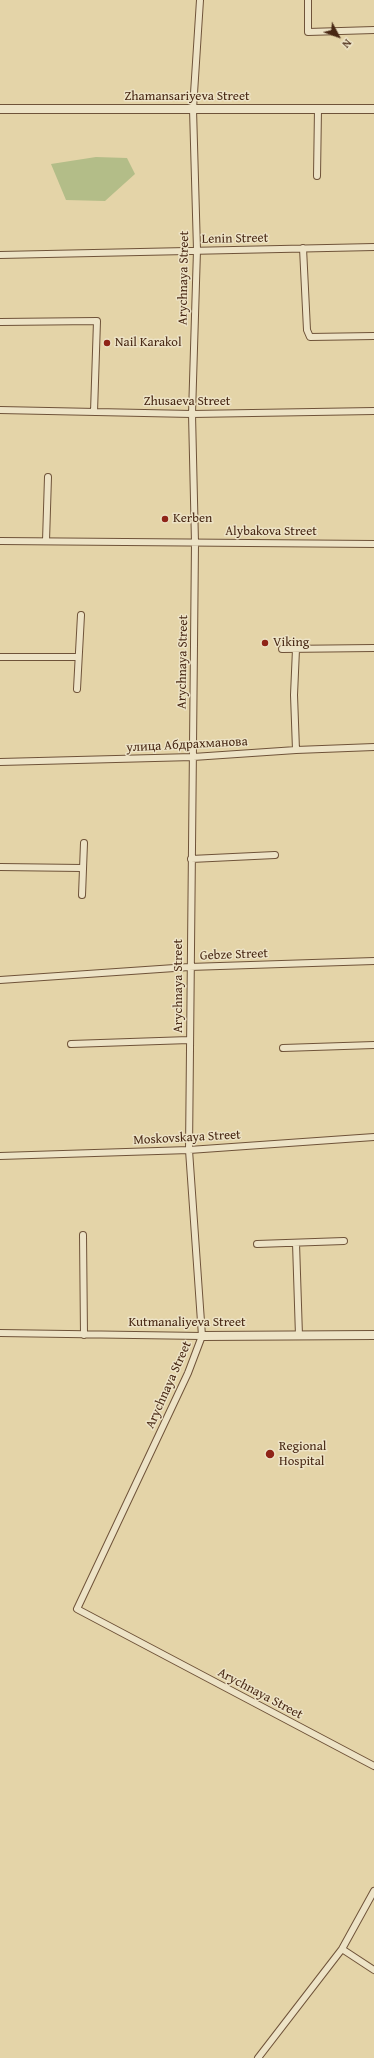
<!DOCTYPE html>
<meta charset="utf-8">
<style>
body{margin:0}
#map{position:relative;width:374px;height:2058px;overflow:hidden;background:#e4d4a8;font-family:"Gentium Book Plus",serif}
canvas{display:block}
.north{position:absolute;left:318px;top:16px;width:40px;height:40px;-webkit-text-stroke:3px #ede3c6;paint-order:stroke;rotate:131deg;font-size:11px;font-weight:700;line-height:16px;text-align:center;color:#482814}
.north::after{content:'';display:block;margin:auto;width:14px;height:18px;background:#482814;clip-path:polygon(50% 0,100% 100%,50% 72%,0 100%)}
</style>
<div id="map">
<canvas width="374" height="2058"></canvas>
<div class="north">N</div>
</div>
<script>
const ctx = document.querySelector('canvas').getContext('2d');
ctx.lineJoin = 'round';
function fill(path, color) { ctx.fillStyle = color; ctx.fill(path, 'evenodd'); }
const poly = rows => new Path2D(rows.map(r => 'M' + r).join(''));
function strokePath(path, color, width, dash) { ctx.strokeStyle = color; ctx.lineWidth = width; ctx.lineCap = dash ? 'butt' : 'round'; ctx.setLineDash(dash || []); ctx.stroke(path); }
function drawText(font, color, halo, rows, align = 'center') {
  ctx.font = font + ' "Gentium Book Plus",serif'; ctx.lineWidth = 3; ctx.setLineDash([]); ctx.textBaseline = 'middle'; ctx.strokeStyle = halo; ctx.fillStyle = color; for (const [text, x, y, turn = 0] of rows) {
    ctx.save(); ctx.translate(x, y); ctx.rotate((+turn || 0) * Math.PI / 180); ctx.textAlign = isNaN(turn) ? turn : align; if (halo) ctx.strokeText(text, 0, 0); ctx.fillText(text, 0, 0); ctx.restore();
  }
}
fill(poly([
 [96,157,127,158,135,174,105,201,66,200,51,164]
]), '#b3bd88');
const minor = poly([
 [200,0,193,109,197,250,192,414,195,543,189,1150,202,1336,188,1373,77,1609,374,1766],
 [308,0,308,32,374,30],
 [317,176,318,109],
 [303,248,307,330,310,337,374,336],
 [0,255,374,247],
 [0,322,97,321,94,412],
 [0,410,192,414,374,411],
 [0,541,374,544],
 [46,541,48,477],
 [282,649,374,648],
 [296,649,294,695,296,750],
 [0,657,78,657],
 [77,689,81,615],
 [0,762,193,757,296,750,374,747],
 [191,859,275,855],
 [0,867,82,868],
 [82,895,84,843],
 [0,980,189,967,374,961],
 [71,1044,189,1040],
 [283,1048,374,1045],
 [0,1156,189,1150,374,1137],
 [83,1235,84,1335],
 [296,1243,299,1336],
 [257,1244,344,1241],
 [0,1333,202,1336],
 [374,1891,342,1949,374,1970],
 [258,2058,342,1949]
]);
const tertiary = poly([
 [0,109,374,109],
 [202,1336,374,1335]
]);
strokePath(minor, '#6f5339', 8);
strokePath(tertiary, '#6f5339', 10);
strokePath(minor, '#ede3c6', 6);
strokePath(tertiary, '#ede3c6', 8);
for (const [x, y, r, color] of [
 [107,343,4,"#8f2418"],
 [165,519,4,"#8f2418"],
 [265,643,4,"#8f2418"],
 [270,1454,5,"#8f2418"]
]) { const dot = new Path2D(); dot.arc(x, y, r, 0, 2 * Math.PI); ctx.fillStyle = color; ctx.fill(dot); strokePath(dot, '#ede3c6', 1.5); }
drawText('13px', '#482814', '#ede3c6', [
 ["Zhamansariyeva Street",187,97],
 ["Lenin Street",235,239,-1],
 ["Arychnaya Street",184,278,-89],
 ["Zhusaeva Street",187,402],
 ["Alybakova Street",271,532],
 ["Arychnaya Street",183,662,-89],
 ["улица Абдрахманова",187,745,-3],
 ["Gebze Street",234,955,-2],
 ["Arychnaya Street",179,986,-90],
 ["Moskovskaya Street",187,1138,-3],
 ["Kutmanaliyeva Street",187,1323],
 ["Arychnaya Street",169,1385,-66],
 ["Arychnaya Street",260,1694,28]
]);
drawText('13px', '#482814', '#ede3c6', [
 ["Nail Karakol",115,343],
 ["Kerben",173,519],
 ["Viking",273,643],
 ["Regional",279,1447],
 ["Hospital",279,1462]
], 'left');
</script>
